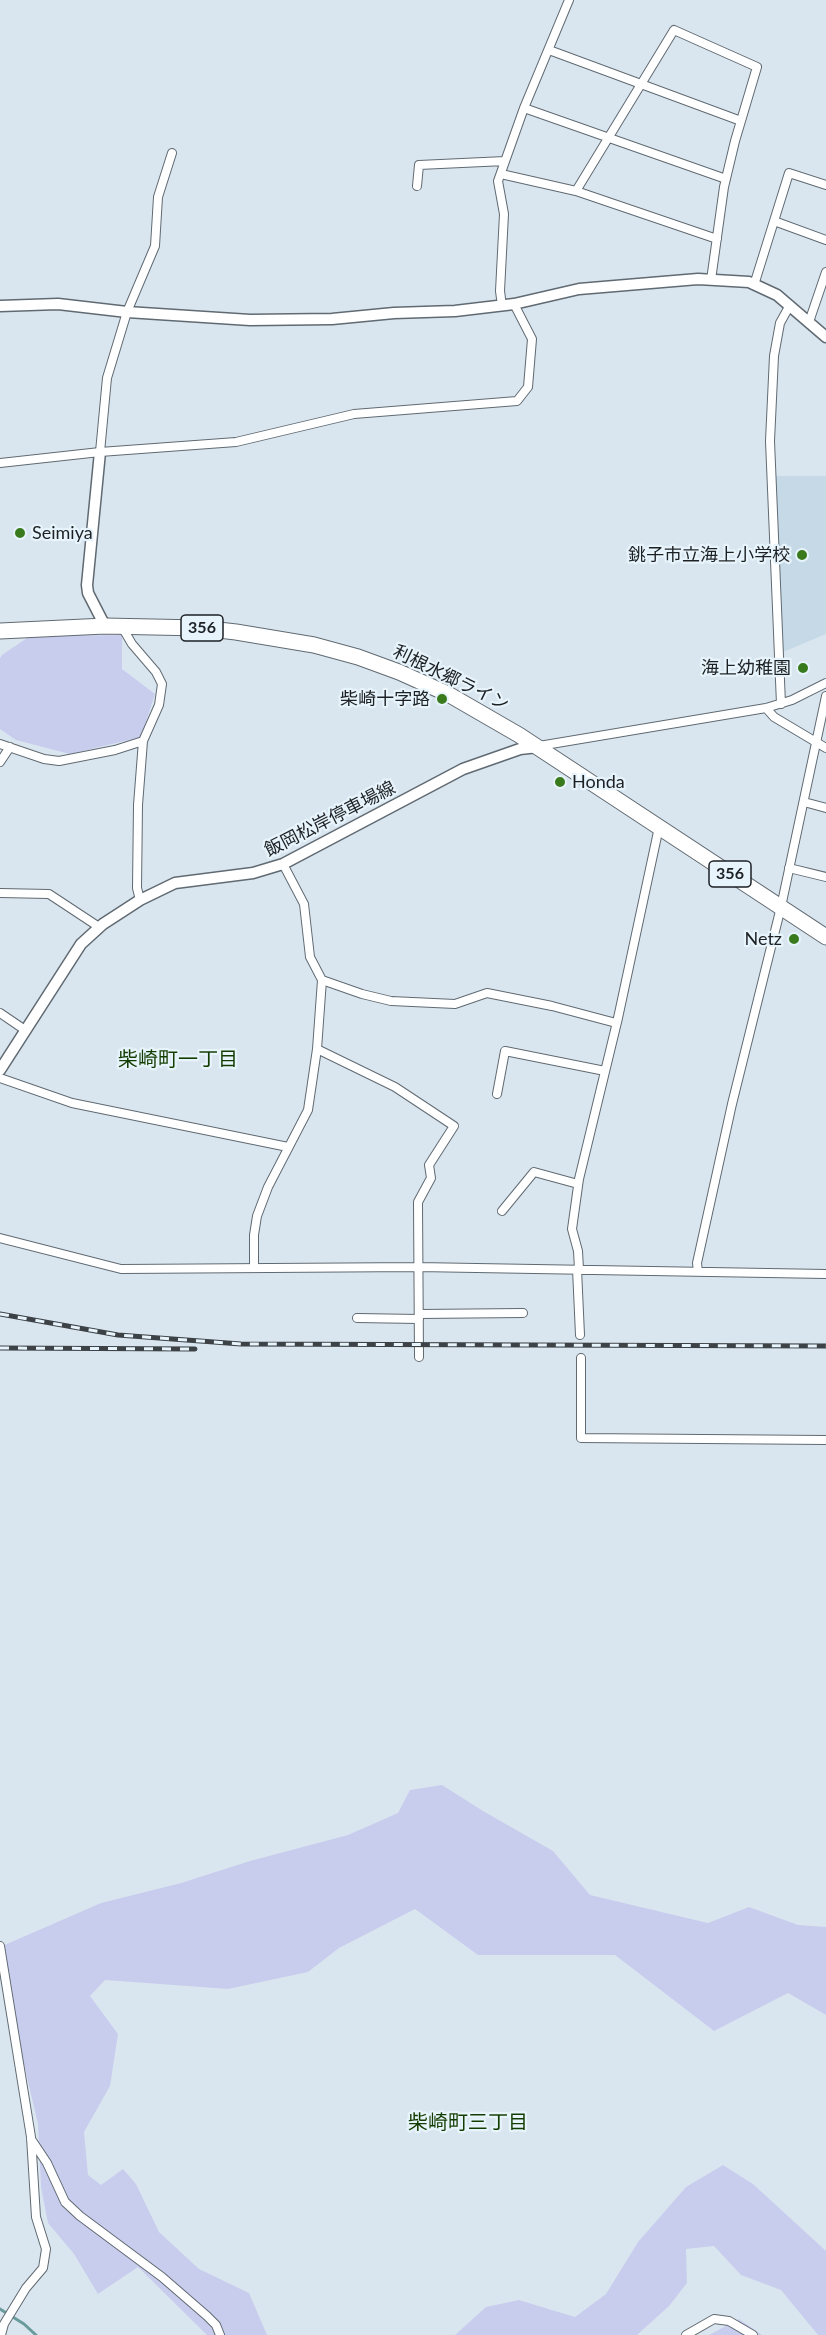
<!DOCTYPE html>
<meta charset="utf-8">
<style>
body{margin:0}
canvas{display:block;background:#dae6ef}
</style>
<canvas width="826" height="2335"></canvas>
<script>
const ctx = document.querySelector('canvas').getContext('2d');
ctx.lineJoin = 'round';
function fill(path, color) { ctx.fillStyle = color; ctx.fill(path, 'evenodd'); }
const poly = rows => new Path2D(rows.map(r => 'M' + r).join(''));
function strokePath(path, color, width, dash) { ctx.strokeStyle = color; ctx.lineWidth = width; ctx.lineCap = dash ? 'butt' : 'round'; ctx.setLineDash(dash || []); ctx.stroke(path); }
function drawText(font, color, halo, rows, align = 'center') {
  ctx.font = font + ' Lato,"Noto Sans JP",sans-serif'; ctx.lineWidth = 4.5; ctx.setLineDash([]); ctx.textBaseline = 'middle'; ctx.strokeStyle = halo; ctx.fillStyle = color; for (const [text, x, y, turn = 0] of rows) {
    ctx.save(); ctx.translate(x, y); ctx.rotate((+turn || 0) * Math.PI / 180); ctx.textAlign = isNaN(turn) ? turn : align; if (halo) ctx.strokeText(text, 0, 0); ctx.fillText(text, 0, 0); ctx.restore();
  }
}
fill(poly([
 [775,476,826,476,826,634,783,652]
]), '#c6d9e6');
fill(poly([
 [122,635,122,669,155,694,141,737,70,754,16,740,0,729,0,658,2,655,30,636],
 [442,1785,483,1811,553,1851,590,1895,708,1923,749,1907,798,1925,826,1927,826,2015,788,1993,714,2031,615,1955,478,1955,415,1909,339,1948,308,1972,228,1989,105,1980,90,1996,118,2034,110,2086,84,2132,88,2175,101,2185,123,2169,136,2184,159,2232,199,2269,249,2293,267,2335,207,2335,138,2267,98,2294,74,2254,48,2223,41,2187,38,2124,0,1962,0,1947,101,1903,181,1883,250,1861,348,1835,398,1813,410,1790],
 [723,2165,753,2184,826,2251,826,2335,818,2335,781,2290,741,2275,714,2246,686,2249,687,2283,669,2306,637,2335,455,2335,486,2307,519,2300,575,2317,606,2294,638,2242,686,2187],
 [739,2319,762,2335,709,2335]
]), '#c8cdee');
strokePath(poly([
 [0,2309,24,2324,36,2335]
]), '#6a9c9d', 3);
const street = poly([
 [549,50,741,121],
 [524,108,726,179],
 [501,174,576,191,717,239],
 [417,186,419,165,505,161],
 [576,191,674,30,757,67,735,141,724,187,711,280],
 [774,221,826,240],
 [754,285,789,173,826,185],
 [502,306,500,291,504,214,498,181,524,108,569,0],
 [809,322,826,272],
 [100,452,107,378,127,312,155,246,158,197,172,153],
 [0,463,100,452,236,442,354,414,517,401,528,387,532,339,514,304],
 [122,627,132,644,156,672,162,684,159,705,143,741,138,805,137,888,140,900],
 [781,704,770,441,774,356,780,323,790,305],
 [766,708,774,717,826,748],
 [0,744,44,759,59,761,115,750,143,741],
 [539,746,766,708,792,700,826,683],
 [0,762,10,747],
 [804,802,826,808],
 [789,868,826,877],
 [0,893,49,894,99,927],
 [322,980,362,994,391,1001,455,1004,487,993,552,1006,616,1023],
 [0,1013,25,1030],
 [317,1049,395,1087,454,1126,429,1165,431,1178,418,1202,419,1357],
 [0,1078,72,1103,288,1147],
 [497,1094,505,1051,605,1071],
 [502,1211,534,1172,578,1184],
 [0,1238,121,1269,418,1267,826,1274],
 [254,1267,254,1235,257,1216,268,1187,308,1110,317,1049,322,980,310,957,304,904,283,864],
 [577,1269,580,1335],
 [579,1269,578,1251,572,1229,579,1179,618,1018,659,827],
 [698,1272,697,1263,732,1104,781,907,826,696],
 [419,1314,523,1313],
 [357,1318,419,1319],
 [581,1358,581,1438,826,1440],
 [0,1946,31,2137,36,2217,46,2249,43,2268,26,2288,4,2324,1,2335],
 [31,2139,47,2163,65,2202,80,2216,162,2277,207,2316,216,2325,220,2335],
 [686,2335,714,2319,729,2321,753,2335]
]);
const secondary = poly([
 [0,306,58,304,127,312,250,320,332,319,394,313,455,311,514,304,579,289,698,279,749,282,777,295,826,337],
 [100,452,87,585,88,593,105,626],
 [0,1070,81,944,103,924,140,900,175,883,253,873,283,864,463,769,520,749,538,747]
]);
const highway = poly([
 [0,631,105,626,201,628,236,632,314,645,358,657,399,672,448,694,519,735,826,937]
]);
strokePath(street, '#606a72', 10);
strokePath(secondary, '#606a72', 13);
strokePath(highway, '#606a72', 17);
strokePath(street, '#fff', 8);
strokePath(secondary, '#fff', 10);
strokePath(highway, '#fff', 15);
const rail = poly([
 [0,1314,118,1335,241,1344,826,1346],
 [0,1348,195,1349]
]);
strokePath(rail, '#3c4246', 5);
strokePath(rail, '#e7f4fc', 3, [9]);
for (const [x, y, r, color] of [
 [20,533,6,"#397b1c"],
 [802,555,6,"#397b1c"],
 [803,668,6,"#397b1c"],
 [442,699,6,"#397b1c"],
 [560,782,6,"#397b1c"],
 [794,939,6,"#397b1c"]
]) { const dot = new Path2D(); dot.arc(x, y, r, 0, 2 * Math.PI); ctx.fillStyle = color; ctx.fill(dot); strokePath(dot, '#e7f4fc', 2); }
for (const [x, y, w] of [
 [202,628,42],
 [730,874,42]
]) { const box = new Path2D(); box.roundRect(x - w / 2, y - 13, w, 26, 4.5); ctx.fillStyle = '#e7f4fc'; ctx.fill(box); strokePath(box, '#1d2124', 1.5); }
drawText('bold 16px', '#1d2124', null, [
 ["356",202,628],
 ["356",730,874]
]);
drawText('18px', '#1d2124', '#e7f4fc', [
 ["Seimiya",32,533,"left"],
 ["銚子市立海上小学校",790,555],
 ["海上幼稚園",791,668],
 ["柴崎十字路",430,699],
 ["Honda",572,782,"left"],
 ["Netz",782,939]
], 'right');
drawText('18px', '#1d2124', '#e7f4fc', [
 ["利根水郷ライン",451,678,26],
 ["飯岡松岸停車場線",330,819,-27]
]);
drawText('20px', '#133d00', '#e7f4fc', [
 ["柴崎町一丁目",178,1060],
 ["柴崎町三丁目",468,2123]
]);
</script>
